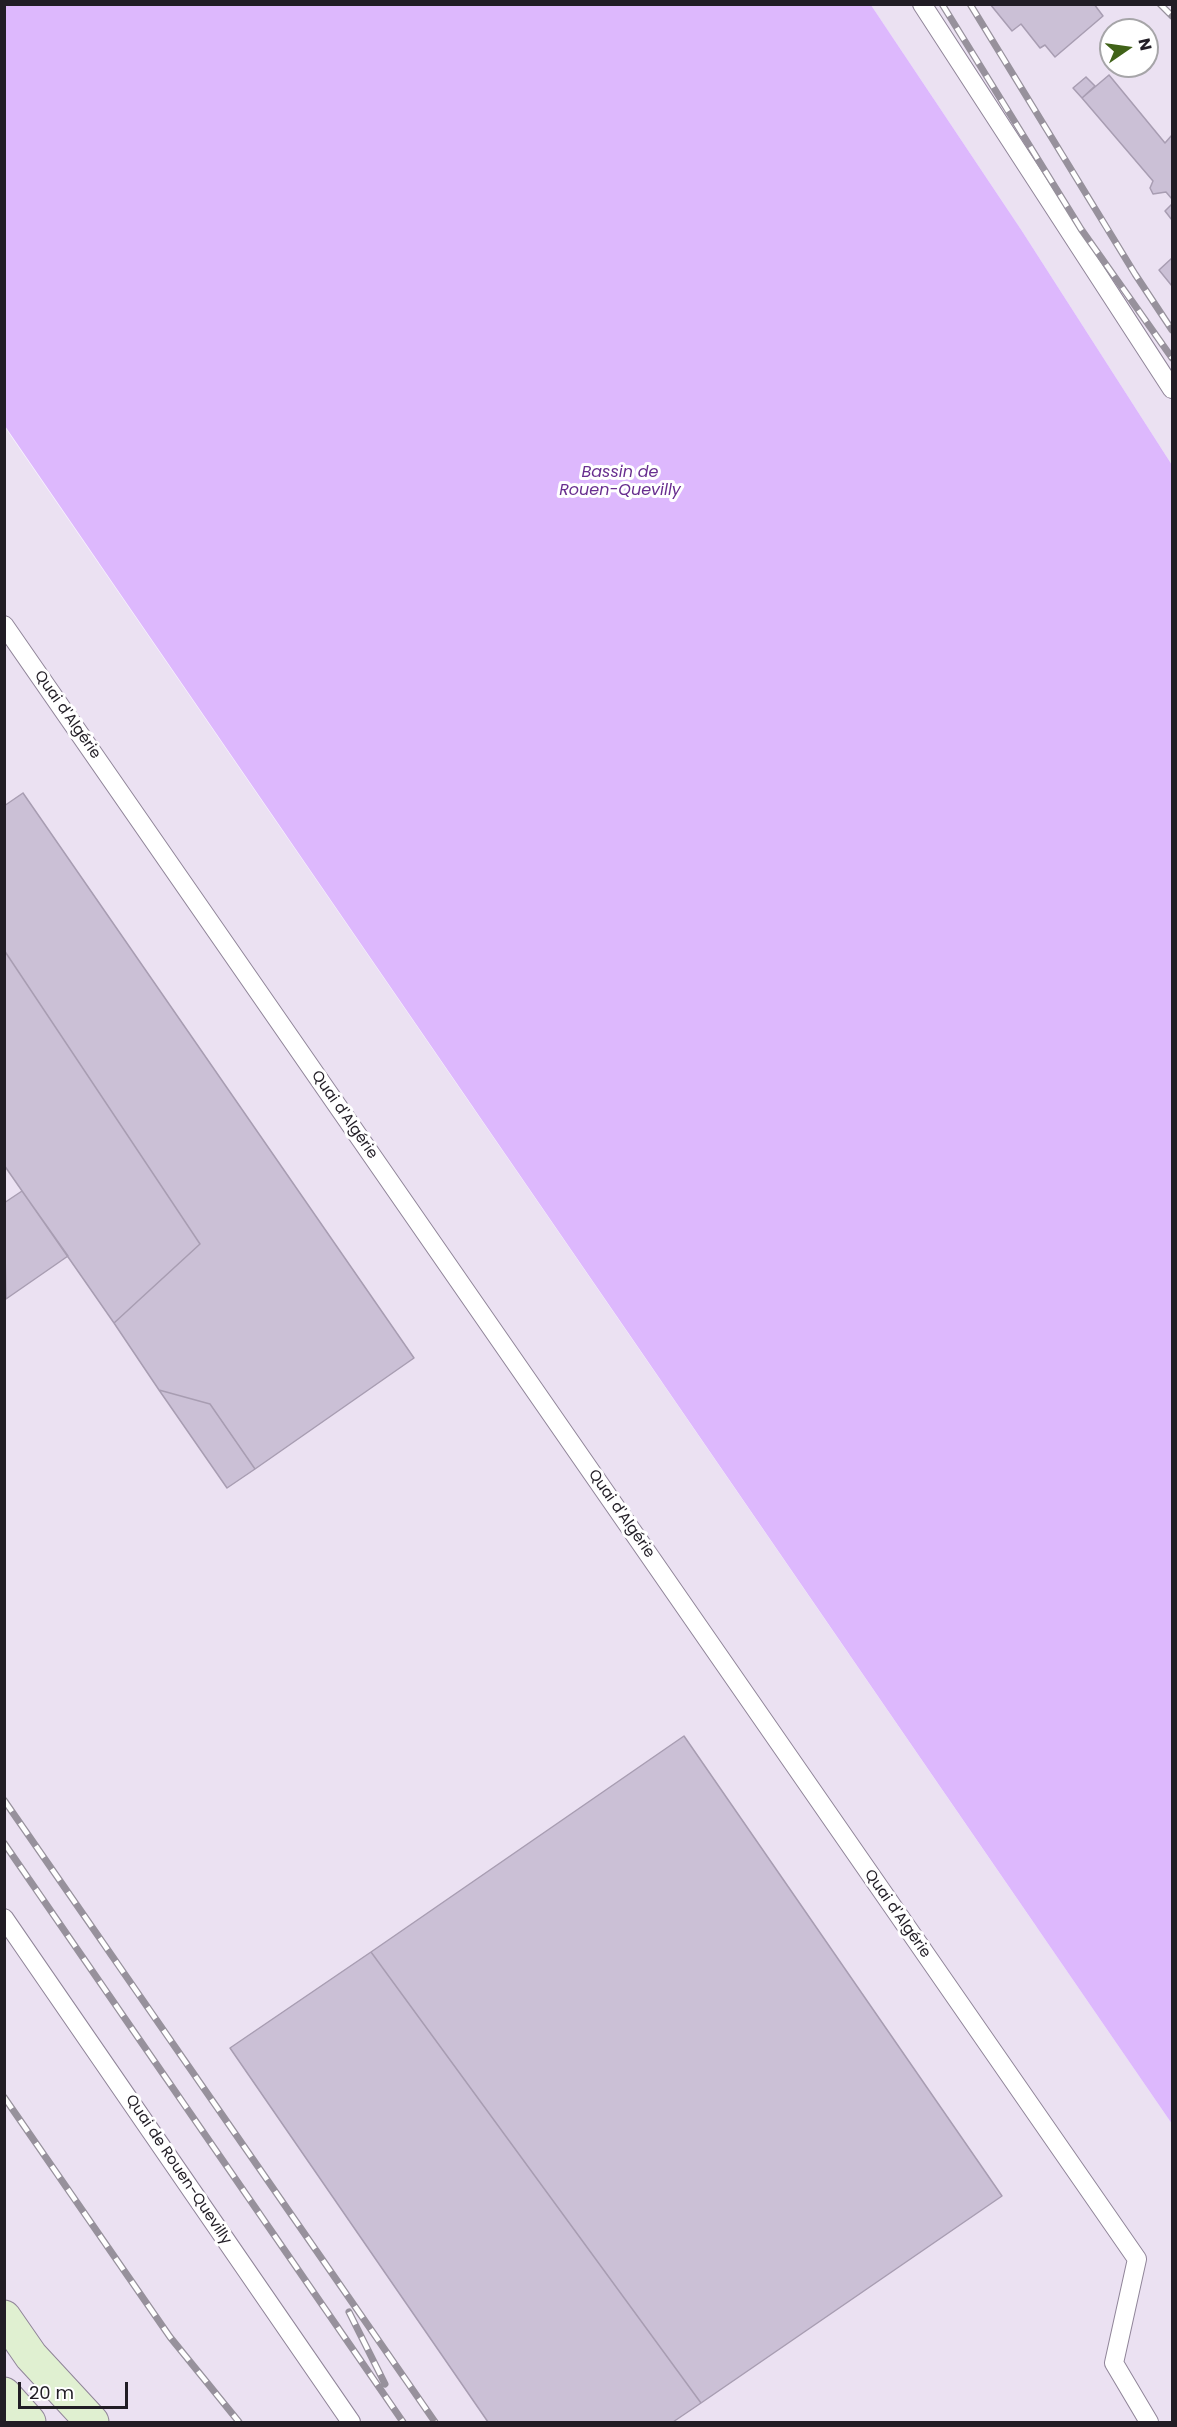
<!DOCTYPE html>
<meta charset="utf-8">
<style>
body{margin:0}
#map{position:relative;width:1177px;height:2427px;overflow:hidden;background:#f8f1ff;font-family:Poppins,sans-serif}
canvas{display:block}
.frame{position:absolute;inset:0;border:6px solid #211d25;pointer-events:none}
.north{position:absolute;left:1099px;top:18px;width:60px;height:60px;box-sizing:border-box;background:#fff;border:2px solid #a6a5a8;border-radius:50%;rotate:77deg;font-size:16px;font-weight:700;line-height:24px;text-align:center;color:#211d25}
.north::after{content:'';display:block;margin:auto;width:21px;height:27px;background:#406218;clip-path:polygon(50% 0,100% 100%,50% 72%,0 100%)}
.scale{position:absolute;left:18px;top:2382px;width:110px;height:27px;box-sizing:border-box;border:3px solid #211d25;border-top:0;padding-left:8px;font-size:18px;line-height:21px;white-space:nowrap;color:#211d25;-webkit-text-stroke:4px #fff;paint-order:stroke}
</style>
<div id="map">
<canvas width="1177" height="2427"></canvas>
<div class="frame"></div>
<div class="north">N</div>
<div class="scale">20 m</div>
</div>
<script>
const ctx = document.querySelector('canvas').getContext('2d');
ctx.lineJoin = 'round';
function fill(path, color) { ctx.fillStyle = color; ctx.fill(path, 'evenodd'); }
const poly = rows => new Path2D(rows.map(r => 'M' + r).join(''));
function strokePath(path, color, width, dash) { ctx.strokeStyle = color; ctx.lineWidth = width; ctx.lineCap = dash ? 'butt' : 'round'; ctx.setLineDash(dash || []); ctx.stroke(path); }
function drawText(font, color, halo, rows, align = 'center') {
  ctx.font = font + ' Poppins,sans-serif'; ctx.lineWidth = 6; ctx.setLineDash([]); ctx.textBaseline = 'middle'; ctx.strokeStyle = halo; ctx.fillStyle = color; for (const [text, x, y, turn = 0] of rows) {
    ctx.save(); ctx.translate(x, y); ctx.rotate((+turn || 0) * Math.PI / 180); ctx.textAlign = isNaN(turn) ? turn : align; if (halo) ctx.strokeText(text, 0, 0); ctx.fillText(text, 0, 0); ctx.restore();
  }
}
fill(poly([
 [871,5,1172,5,1172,465,1022,231],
 [1111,30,1147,30,1147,66,1111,66],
 [4,426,1172,2124,1172,2422,5,2422]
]), '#ebe1f2');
fill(poly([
 [4,5,871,5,1022,231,1172,465,1172,2124,5,426]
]), '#ddb8fd');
const building = poly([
 [990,4,1094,4,1103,16,1055,57,1045,45,1040,48,1021,24,1012,31,990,4],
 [1109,75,1165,143,1172,135,1172,199,1166,192,1153,194,1150,188,1153,181,1082,98,1109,75],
 [1086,77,1095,86,1082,98,1073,88,1086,77],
 [1172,204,1172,220,1165,211,1172,204],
 [1172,258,1172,286,1159,270,1172,258],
 [23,793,414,1358,255,1469,210,1404,159,1390,114,1323,200,1244,4,950,4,806,23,793],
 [4,950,200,1244,114,1323,4,1165,4,950],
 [22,1191,68,1256,6,1299,4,1203,22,1191],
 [159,1390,210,1404,255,1469,227,1488,159,1390],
 [684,1736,1002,2196,701,2403,371,1952,684,1736],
 [371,1952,701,2403,673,2422,488,2422,230,2048,371,1952]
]);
fill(building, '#cbc0d6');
strokePath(building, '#a89db2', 1.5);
const service = poly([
 [922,4,1172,389],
 [4,625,1137,2259,1114,2363,1149,2422],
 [4,1918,351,2422]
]);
const secondary = poly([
 [4,2317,31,2356,92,2422],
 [4,2394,29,2422]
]);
strokePath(service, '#908599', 20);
strokePath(secondary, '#908599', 35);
strokePath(service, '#fff', 18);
strokePath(secondary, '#e0f0d1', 33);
const rail = poly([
 [942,4,1081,229,1172,358],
 [970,4,1135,274,1172,330],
 [1160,4,1172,16],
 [4,1800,435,2422],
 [4,1843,403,2422],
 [4,2097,170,2337,239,2422],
 [349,2312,385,2384]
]);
strokePath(rail, '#97919c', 7);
strokePath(rail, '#fff', 4.5, [14]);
drawText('15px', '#211d25', '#fff', [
 ["Quai d'Algérie",67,715,55],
 ["Quai d'Algérie",344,1115,55],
 ["Quai d'Algérie",621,1514,55],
 ["Quai d'Algérie",897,1914,55],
 ["Quai de Rouen-Quevilly",178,2170,56]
]);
drawText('italic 16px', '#682e8f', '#fff', [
 ["Bassin de",620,473],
 ["Rouen-Quevilly",620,491]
]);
</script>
